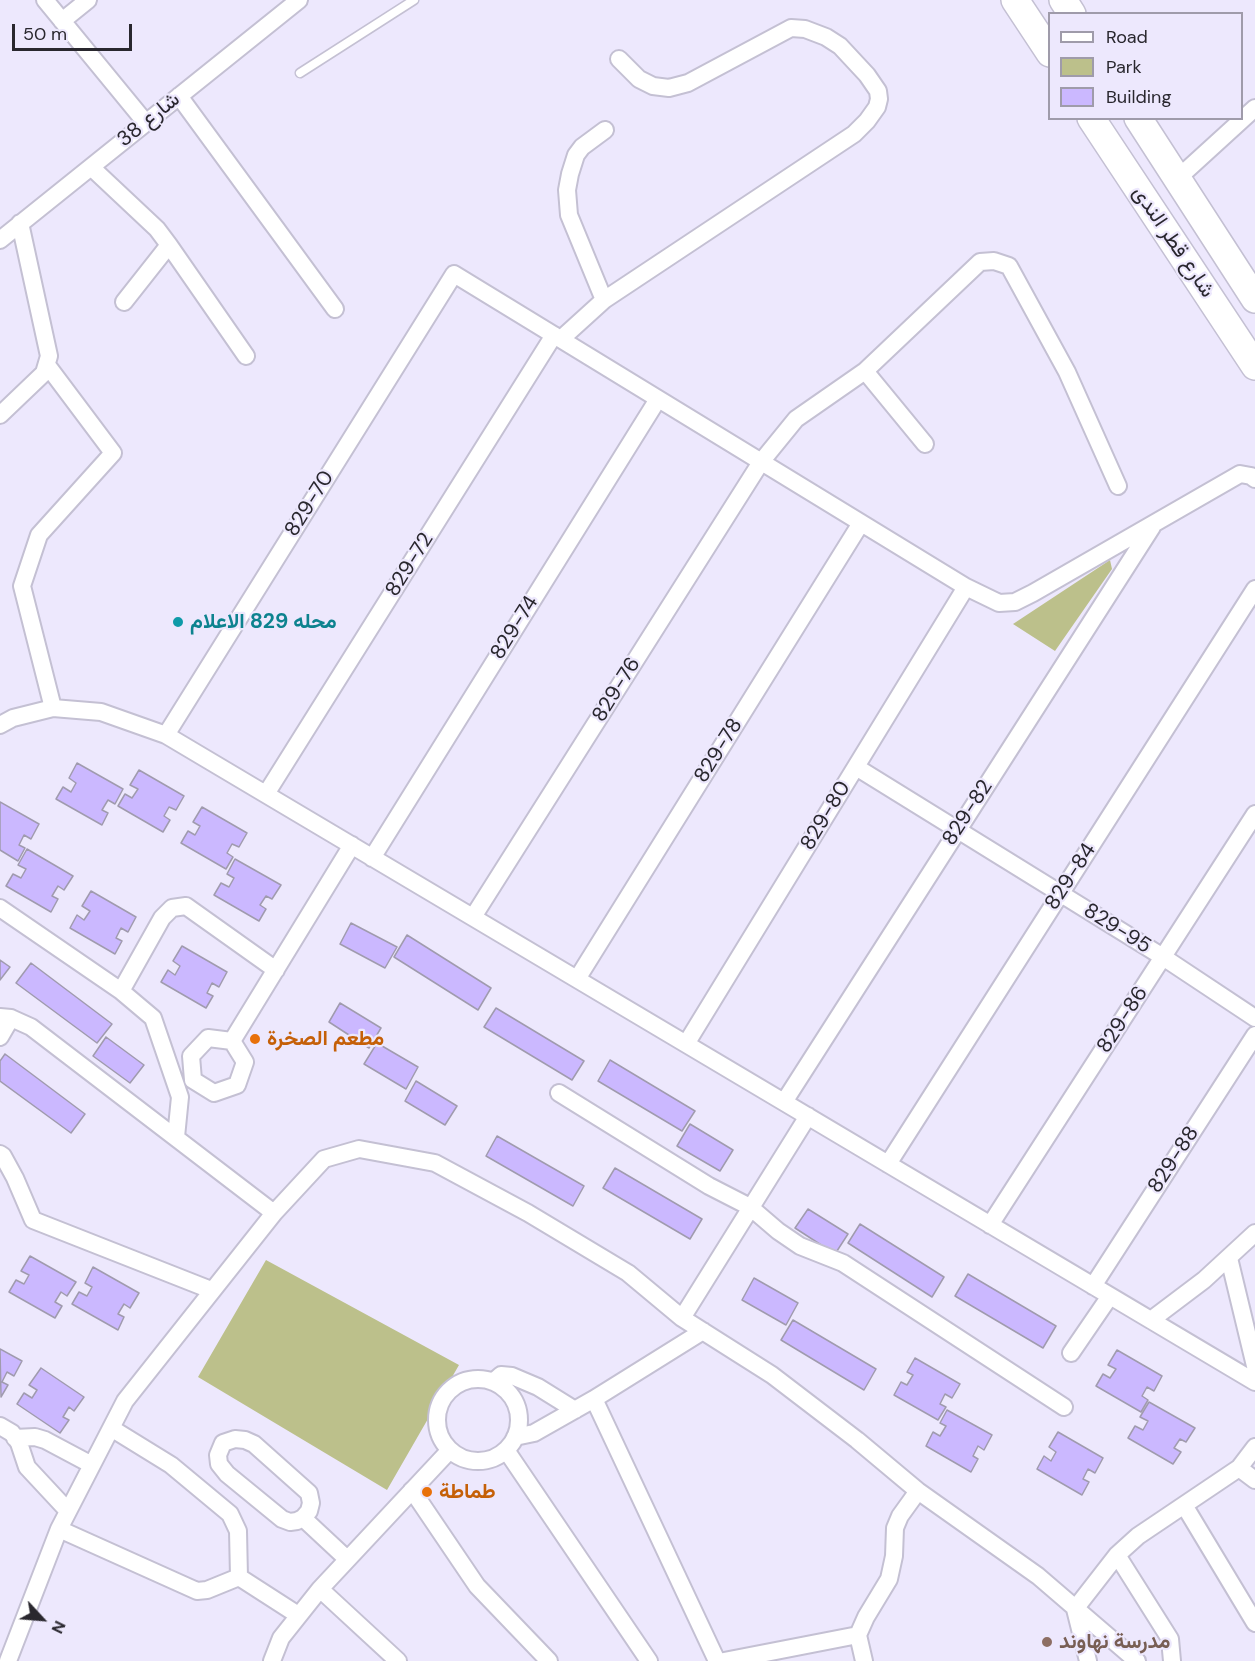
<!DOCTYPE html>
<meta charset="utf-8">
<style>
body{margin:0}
#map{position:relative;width:1255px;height:1661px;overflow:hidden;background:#ede8fd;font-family:"DM Sans",sans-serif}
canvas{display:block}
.legend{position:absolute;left:1048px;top:12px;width:195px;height:108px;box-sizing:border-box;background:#ede8fd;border:2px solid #9f9baa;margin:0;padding:8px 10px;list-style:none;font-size:18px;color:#29272e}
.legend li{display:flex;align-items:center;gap:12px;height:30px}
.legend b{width:30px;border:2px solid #9f9baa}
.north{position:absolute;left:12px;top:1589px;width:60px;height:60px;-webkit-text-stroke:4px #ede8fd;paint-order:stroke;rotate:116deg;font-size:16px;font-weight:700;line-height:24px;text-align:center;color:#29272e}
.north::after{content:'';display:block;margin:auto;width:21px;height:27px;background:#29272e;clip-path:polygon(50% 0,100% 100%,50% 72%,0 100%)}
.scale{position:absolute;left:12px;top:24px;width:120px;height:27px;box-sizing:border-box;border:3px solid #29272e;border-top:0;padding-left:8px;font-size:18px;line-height:21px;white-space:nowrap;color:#29272e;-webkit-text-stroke:4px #ede8fd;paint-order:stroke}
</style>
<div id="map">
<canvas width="1255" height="1661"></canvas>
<ul class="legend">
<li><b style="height:8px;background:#fff"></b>Road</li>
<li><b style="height:16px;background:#bcc08b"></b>Park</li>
<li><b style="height:16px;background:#cbb8ff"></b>Building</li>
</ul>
<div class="north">N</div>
<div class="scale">50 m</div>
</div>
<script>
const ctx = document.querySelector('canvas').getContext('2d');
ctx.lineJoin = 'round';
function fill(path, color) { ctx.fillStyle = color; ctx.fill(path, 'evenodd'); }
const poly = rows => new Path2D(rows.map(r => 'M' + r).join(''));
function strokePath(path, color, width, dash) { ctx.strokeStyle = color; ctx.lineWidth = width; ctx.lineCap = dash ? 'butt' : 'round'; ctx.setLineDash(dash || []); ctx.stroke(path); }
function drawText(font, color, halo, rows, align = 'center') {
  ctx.font = font + ' "DM Sans",Vazirmatn,sans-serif'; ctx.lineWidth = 4.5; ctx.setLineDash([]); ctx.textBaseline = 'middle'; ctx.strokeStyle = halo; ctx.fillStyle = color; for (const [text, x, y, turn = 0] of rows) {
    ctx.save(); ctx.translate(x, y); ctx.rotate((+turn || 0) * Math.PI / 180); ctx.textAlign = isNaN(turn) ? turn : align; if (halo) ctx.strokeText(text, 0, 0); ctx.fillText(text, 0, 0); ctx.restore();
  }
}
fill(poly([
 [1110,560,1112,569,1055,651,1013,624],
 [266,1260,459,1365,387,1490,198,1377]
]), '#bcc08b');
const building = poly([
 [77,763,123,789,115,804,108,800,102,810,108,813,102,825,56,799,63,787,71,792,76,783,69,778,77,763],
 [139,770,184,796,176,810,169,807,164,816,170,820,163,832,118,806,125,794,132,798,138,789,130,785,139,770],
 [0,802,39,824,31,839,24,835,19,845,25,848,18,861,0,850,0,802],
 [202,807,247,833,239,847,232,844,227,853,233,857,226,869,181,843,188,831,195,835,200,826,193,822,202,807],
 [27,849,73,876,64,890,58,886,52,896,58,899,51,912,6,886,13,874,21,878,26,869,18,865,27,849],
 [235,859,281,885,272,899,266,896,260,905,266,909,259,921,214,895,221,883,229,887,234,878,227,874,235,859],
 [91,891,136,917,128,932,121,928,116,938,122,941,115,954,70,928,77,915,84,920,90,911,82,906,91,891],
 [351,923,397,947,385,968,340,944,351,923],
 [407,935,491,988,478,1010,394,957,407,935],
 [182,946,227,972,219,987,212,983,207,993,213,996,206,1008,161,982,168,970,175,975,180,966,173,961,182,946],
 [0,960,10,967,0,980,0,960],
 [31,963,112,1024,97,1043,16,983,31,963],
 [340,1003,381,1028,369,1048,329,1022,340,1003],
 [496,1008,584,1061,572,1080,484,1027,496,1008],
 [106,1037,144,1065,130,1083,93,1056,106,1037],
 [377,1043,418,1067,406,1089,364,1064,377,1043],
 [5,1054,85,1114,71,1133,0,1081,0,1061,5,1054],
 [610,1060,695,1111,682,1131,598,1081,610,1060],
 [416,1081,457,1106,445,1125,405,1101,416,1081],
 [690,1124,733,1150,720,1171,677,1146,690,1124],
 [497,1136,584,1186,573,1206,486,1156,497,1136],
 [615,1168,702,1219,690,1239,603,1188,615,1168],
 [808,1209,848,1234,835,1254,795,1228,808,1209],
 [860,1224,944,1277,932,1297,848,1243,860,1224],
 [30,1256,76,1282,67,1296,61,1292,55,1302,62,1306,55,1318,9,1292,16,1280,24,1284,29,1275,21,1271,30,1256],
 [93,1267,139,1293,130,1308,124,1304,118,1314,124,1317,118,1330,72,1304,79,1292,87,1296,92,1287,85,1283,93,1267],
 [968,1274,1056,1326,1043,1348,955,1296,968,1274],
 [754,1278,798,1303,786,1325,742,1300,754,1278],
 [793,1320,876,1369,864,1390,781,1340,793,1320],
 [0,1349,22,1361,14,1376,7,1372,2,1382,8,1385,1,1397,0,1349],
 [1117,1350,1162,1376,1154,1391,1147,1387,1142,1396,1148,1400,1141,1412,1096,1386,1103,1374,1110,1378,1116,1369,1108,1365,1117,1350],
 [915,1358,960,1384,952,1398,945,1394,940,1404,946,1407,938,1420,894,1395,901,1382,907,1385,913,1375,907,1372,915,1358],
 [41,1368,84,1397,74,1411,69,1407,63,1417,69,1420,60,1433,17,1404,24,1393,32,1398,37,1390,29,1385,41,1368],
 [1149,1402,1195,1428,1186,1442,1180,1439,1174,1448,1181,1452,1173,1464,1128,1438,1135,1426,1143,1430,1148,1421,1140,1417,1149,1402],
 [947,1410,992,1435,984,1450,978,1446,973,1456,978,1459,971,1472,926,1446,933,1432,940,1436,946,1426,940,1423,947,1410],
 [1058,1432,1103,1458,1095,1473,1088,1469,1083,1479,1089,1482,1082,1495,1037,1469,1044,1456,1051,1461,1056,1452,1049,1447,1058,1432]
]);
fill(building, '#cbb8ff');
strokePath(building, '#a09bae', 1.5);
const lane = poly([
 [300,73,414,0]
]);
const street = poly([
 [45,0,146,123],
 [62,21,88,0],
 [179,96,335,309],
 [91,167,157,229,169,245,124,302],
 [1177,179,1255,108],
 [0,240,299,0],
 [169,245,246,356],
 [604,300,854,134,867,121,877,107,879,99,878,91,867,75,840,46,826,37,805,29,791,28,688,83,669,88,653,86,639,79,619,59],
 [561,339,604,300,569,215,567,190,570,174,576,155,582,147,605,130],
 [47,365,113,453,39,535,22,586,53,708],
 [865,371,925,444],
 [0,415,44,373,49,356,20,223],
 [0,725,13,718,53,708,101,712,166,735,1255,1382],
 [166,735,454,274,966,587,999,603,1015,602,1033,593,1240,474,1251,476,1255,479],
 [856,767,1163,957,1255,1018],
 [266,794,554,335],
 [372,858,658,399],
 [0,908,121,991,153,1018,180,1097,176,1137],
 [473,917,761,462,796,419,865,371,980,262,994,261,1009,266,1067,372,1118,486],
 [577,979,861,523],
 [121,991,162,918,172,908,186,906,276,970],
 [0,1017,11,1018,31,1027,274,1213],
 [0,1037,11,1018],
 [208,1038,232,1041,245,1062,237,1085,214,1093,193,1080,191,1056,208,1038],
 [232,1041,352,845],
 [686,1044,966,587],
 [559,1093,709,1186,750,1207,778,1231,800,1246,843,1263,1064,1407],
 [784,1102,1152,527],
 [0,1154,3,1156,15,1178,33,1220,211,1290],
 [888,1164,1255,589],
 [990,1225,1255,814],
 [1229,1258,1255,1366],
 [1093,1286,1255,1035],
 [682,1318,808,1116],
 [1151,1320,1204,1280,1255,1233],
 [1071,1353,1110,1296],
 '437 1420a41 41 0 1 1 82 0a41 41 0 1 1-82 0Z',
 [493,1382,501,1375,512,1376,538,1387,575,1410],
 [594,1399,717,1661],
 [0,1426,12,1433,19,1443,27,1467,68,1511],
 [111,1428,171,1465,230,1514,238,1531,239,1577,298,1615],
 [515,1437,534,1433,594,1399,703,1331],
 [15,1438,35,1437,45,1440,92,1465],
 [235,1439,245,1440,254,1444,309,1493,311,1503,309,1511,303,1518,297,1521,290,1522,282,1519,227,1474,219,1464,218,1455,223,1443,235,1439],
 [506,1450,649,1661],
 [1239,1468,1255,1480],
 [412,1490,477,1586,549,1661],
 [1184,1505,1255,1623],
 [303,1518,347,1559],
 [59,1529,197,1591,207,1590,239,1577],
 [1117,1555,1170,1639,1172,1661],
 [320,1589,398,1661],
 [8,1661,59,1529,125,1401,274,1213,324,1159,359,1149,435,1163,528,1213,628,1273,682,1318,772,1375,857,1440,918,1491,1038,1576,1137,1661],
 [272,1661,281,1638,320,1589,449,1451],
 [724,1661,858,1635],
 [864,1661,858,1635,866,1617,889,1579,894,1556,895,1528,900,1516,918,1491],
 [1088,1661,1075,1609,1117,1555,1138,1536,1239,1468,1255,1447]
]);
const primary = poly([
 [1015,0,1050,53],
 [1063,0,1072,14],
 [1091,118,1255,366],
 [1138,118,1255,299]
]);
strokePath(lane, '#c4c0d3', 11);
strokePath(street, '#c4c0d3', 20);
strokePath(primary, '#c4c0d3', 30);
strokePath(lane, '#fff', 8);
strokePath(street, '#fff', 16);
strokePath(primary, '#fff', 27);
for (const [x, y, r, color] of [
 [178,622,6,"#0f9aa8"],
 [255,1039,6,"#e8710a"],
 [427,1492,6,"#e8710a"],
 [1047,1642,6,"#8d6e63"]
]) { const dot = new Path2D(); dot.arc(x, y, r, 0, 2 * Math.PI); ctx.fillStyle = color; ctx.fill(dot); strokePath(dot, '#ede8fd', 2); }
drawText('21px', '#29272e', '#ede8fd', [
 ["شارع 38",149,120,-39],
 ["شارع قطر الندى",1173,242,56],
 ["829-70",310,504,-58],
 ["829-72",410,565,-58],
 ["829-74",515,628,-58],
 ["829-76",617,690,-58],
 ["829-78",719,751,-58],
 ["829-82",968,813,-57],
 ["829-80",826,816,-59],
 ["829-84",1071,877,-57],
 ["829-95",1117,929,32],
 ["829-86",1123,1020,-57],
 ["829-88",1174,1160,-57]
]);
drawText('bold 21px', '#0d838f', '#ede8fd', [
 ["محله 829 الاعلام",190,622]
], 'left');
drawText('bold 21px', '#c56008', '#ede8fd', [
 ["مطعم الصخرة",267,1039],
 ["طماطة",439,1492]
], 'left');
drawText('bold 21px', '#785e54', '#ede8fd', [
 ["مدرسة نهاوند",1059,1642]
], 'left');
</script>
